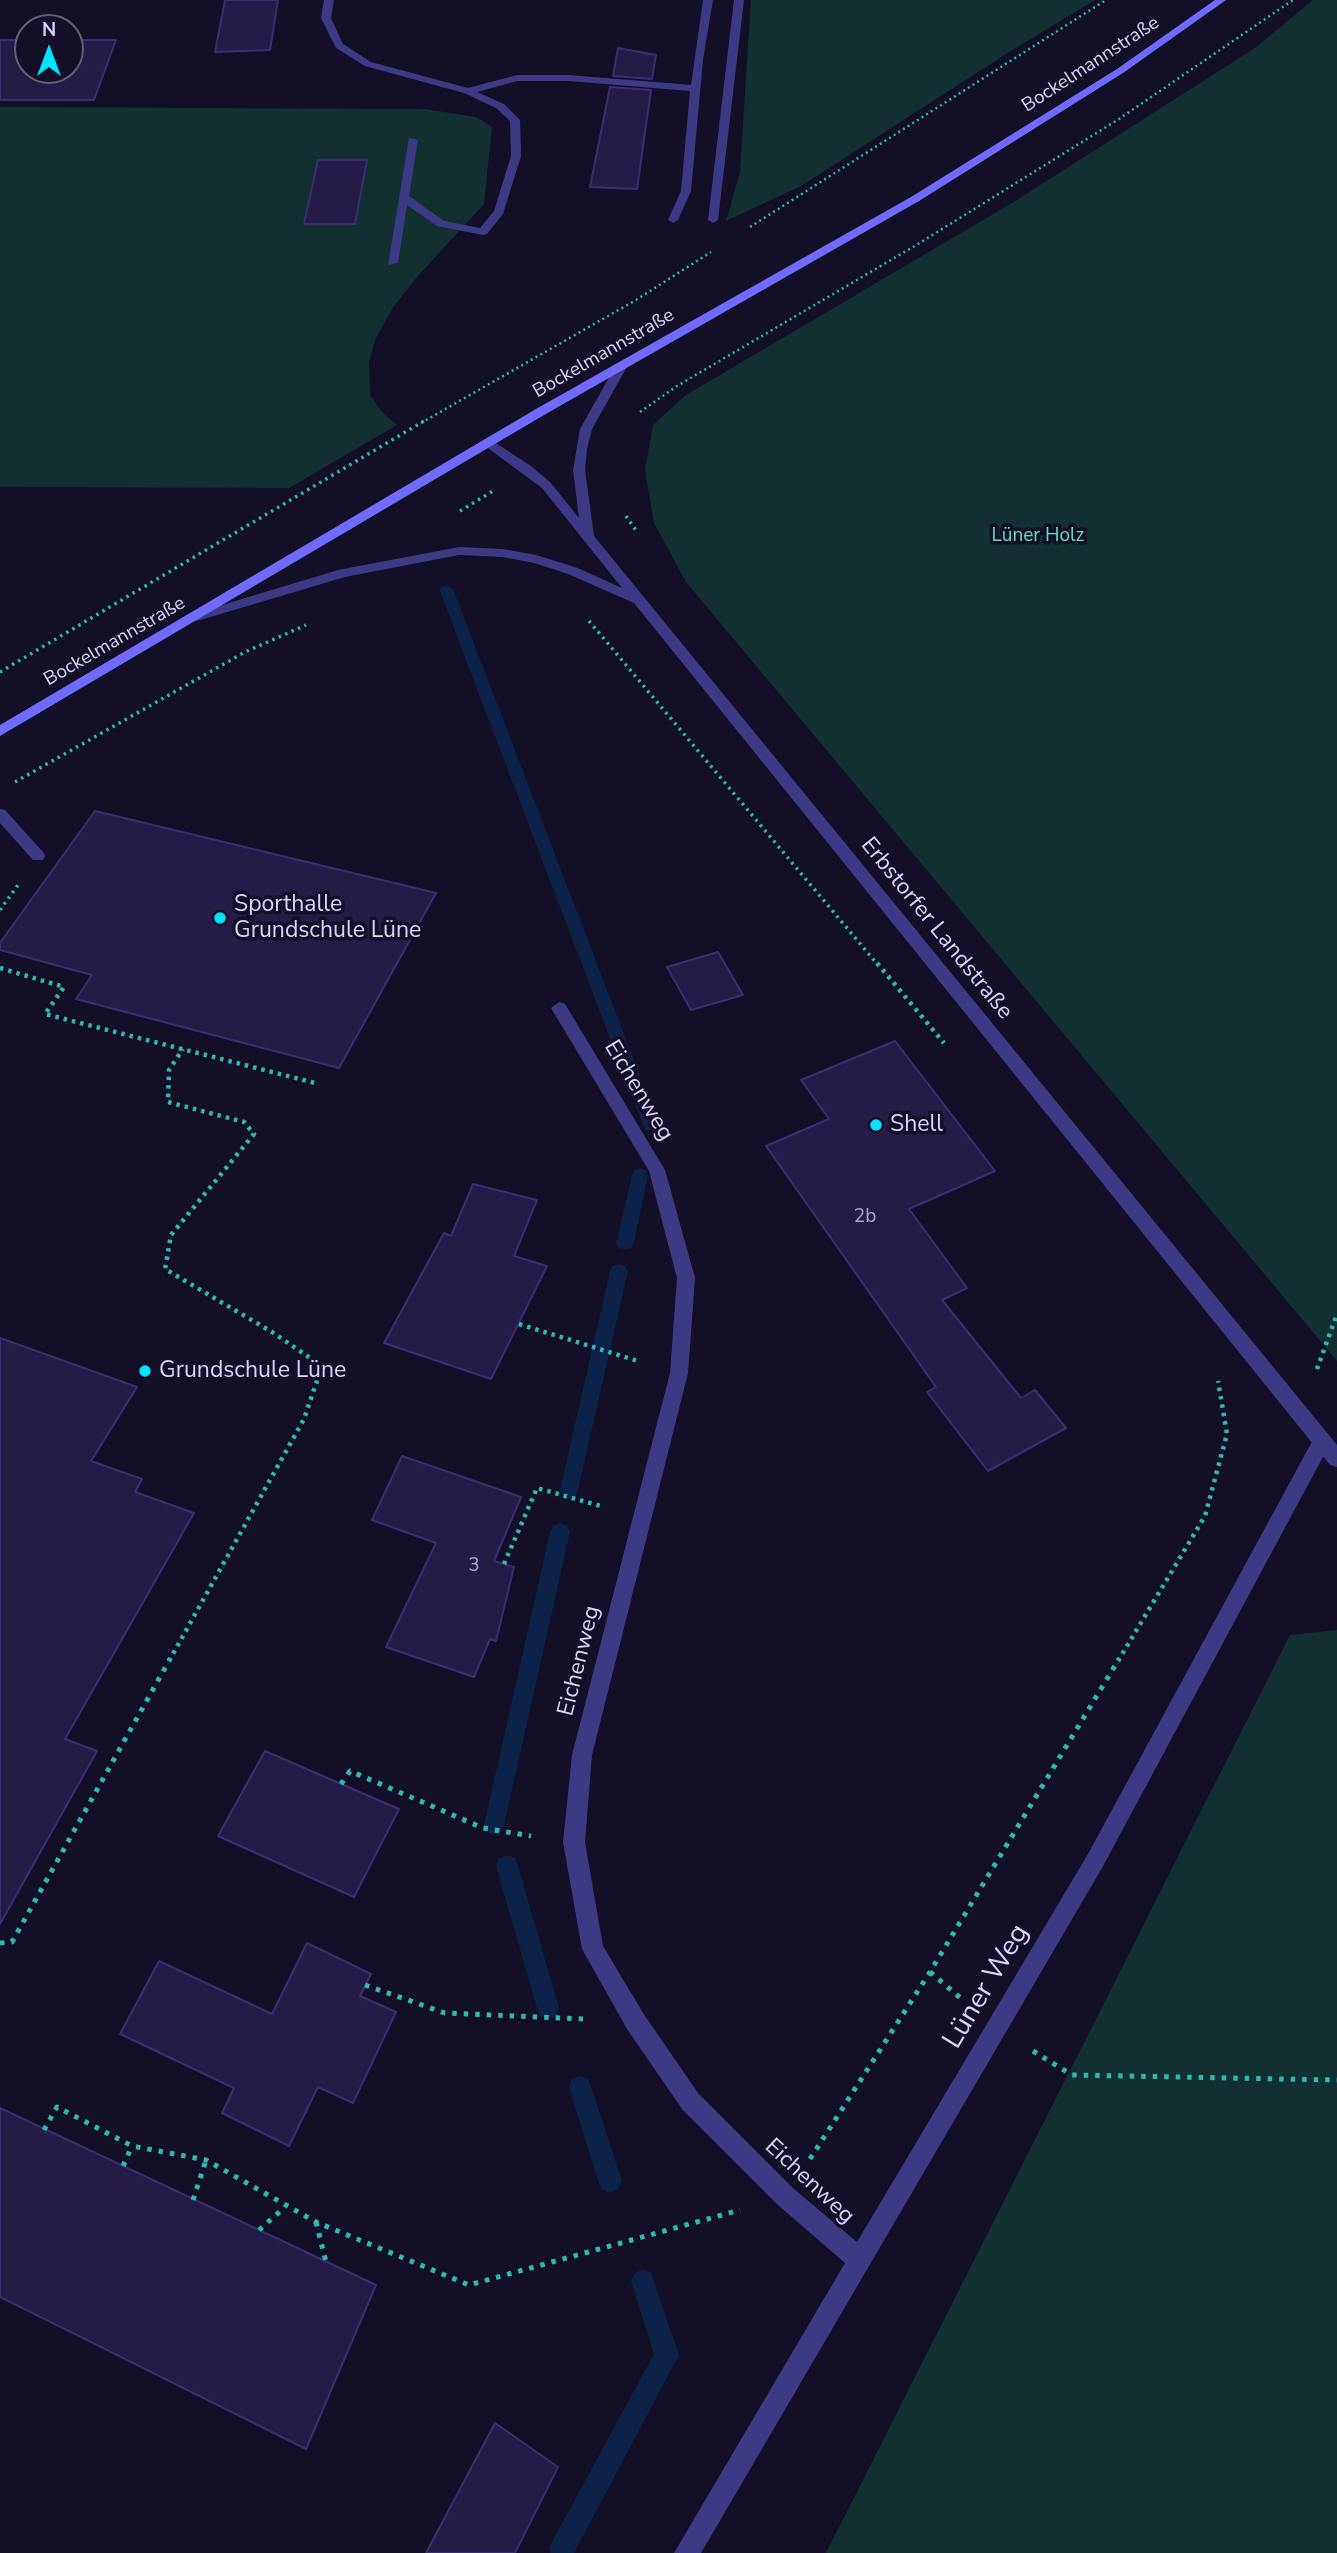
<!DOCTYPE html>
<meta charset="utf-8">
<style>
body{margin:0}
#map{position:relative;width:1337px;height:2553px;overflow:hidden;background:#130f26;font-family:"Nunito Sans",sans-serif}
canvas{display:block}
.north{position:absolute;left:14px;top:14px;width:70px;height:70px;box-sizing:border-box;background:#130f26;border:2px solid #625e7d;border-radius:50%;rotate:0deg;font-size:19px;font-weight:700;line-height:28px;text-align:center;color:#d9d4ff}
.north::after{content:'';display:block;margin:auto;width:24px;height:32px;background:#00e5ff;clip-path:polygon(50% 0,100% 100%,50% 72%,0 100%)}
</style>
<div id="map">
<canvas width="1337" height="2553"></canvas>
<div class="north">N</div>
</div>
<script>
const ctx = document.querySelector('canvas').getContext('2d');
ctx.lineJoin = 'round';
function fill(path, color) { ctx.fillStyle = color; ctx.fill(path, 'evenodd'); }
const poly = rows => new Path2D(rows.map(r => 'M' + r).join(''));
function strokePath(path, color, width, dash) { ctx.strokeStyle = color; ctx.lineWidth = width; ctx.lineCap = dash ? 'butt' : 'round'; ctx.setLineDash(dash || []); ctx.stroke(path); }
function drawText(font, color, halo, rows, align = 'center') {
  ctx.font = font + ' "Nunito Sans",sans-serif'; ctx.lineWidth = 7; ctx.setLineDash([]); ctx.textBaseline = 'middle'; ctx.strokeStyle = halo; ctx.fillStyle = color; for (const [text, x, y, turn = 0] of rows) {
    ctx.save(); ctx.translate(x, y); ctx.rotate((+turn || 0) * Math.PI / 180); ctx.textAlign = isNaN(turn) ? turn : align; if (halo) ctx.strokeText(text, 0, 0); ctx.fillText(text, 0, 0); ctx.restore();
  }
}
fill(poly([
 [751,0,1095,0,1006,54,801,186,726,221,740,172],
 [1313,0,1337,0,1337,1361,686,582,654,523,645,470,653,425,686,395,1012,203,1255,48],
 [0,107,425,109,476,117,492,127,484,204,417,277,394,306,376,338,369,361,370,395,381,411,397,425,289,488,0,487],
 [1337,1630,1337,2553,826,2553,1290,1635]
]), '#12302f');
fill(poly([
 [446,585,453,589,659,1125,657,1130,645,1130,643,1125,439,589,446,585],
 [640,1168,646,1170,648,1175,634,1243,631,1248,625,1250,619,1248,616,1243,632,1175,634,1170,640,1168],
 [619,1264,625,1266,628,1271,578,1490,576,1496,569,1499,562,1496,560,1490,610,1271,613,1266,619,1264],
 [560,1523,567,1526,570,1532,504,1825,501,1832,494,1835,487,1832,484,1825,550,1532,553,1526,560,1523],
 [507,1855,515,1858,518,1866,559,2008,556,2016,548,2019,540,2016,537,2008,496,1866,499,1858,507,1855],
 [580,2076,588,2079,591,2087,622,2181,618,2189,610,2193,602,2189,598,2181,569,2087,572,2079,580,2076],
 [643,2269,651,2273,679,2355,574,2553,551,2553,549,2549,553,2540,654,2354,631,2281,635,2273,643,2269]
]), '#0c2248');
const building = poly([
 [225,0,278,0,270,50,215,52,225,0],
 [0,40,28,40,28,70,70,70,70,40,116,40,94,100,0,100,0,40],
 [618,48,656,55,652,79,613,76,618,48],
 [610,87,651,90,637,189,590,187,610,87],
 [318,160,367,160,355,224,304,224,318,160],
 [95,811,436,893,339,1068,76,999,92,975,0,950,0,943,95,811],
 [718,952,743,995,691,1010,667,967,718,952],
 [895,1041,995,1171,909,1209,967,1288,942,1300,1021,1398,1035,1390,1066,1428,988,1471,927,1392,936,1387,766,1146,829,1119,801,1080,895,1041],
 [473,1184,537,1200,514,1256,547,1266,491,1379,384,1343,444,1233,451,1236,473,1184],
 [0,1338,137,1387,91,1461,142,1479,135,1492,194,1513,65,1739,97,1751,0,1924,0,1338],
 [402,1456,521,1497,494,1561,514,1567,496,1641,490,1639,474,1677,386,1647,436,1543,372,1520,402,1456],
 [265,1751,399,1809,354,1897,218,1836,265,1751],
 [307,1943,371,1974,360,1996,396,2012,353,2103,318,2087,289,2146,222,2113,234,2088,120,2034,159,1961,272,2014,307,1943],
 [0,2108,376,2285,306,2449,0,2297,0,2108],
 [495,2423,558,2467,515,2553,426,2553,495,2423]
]);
fill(building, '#241b47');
strokePath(building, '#3b2d73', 2);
strokePath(poly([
 [750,227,1106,0],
 [640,412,677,386,918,244,1119,119,1293,0],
 [421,423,636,300,711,252]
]), '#2fb8b0', 2.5, [2, 3.5]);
strokePath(poly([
 [460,511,493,491],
 [626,516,637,532],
 [589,621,878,965],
 [0,672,424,421],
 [15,782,245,652,306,625],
 [0,910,18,885]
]), '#2fb8b0', 3.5, [2.5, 4.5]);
strokePath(poly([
 [877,963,944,1043],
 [0,968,64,987,45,1014,319,1084],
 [519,1324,638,1361],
 [1317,1369,1337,1314],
 [504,1564,537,1488,604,1507],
 [169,1661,304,1419,322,1366,272,1332,165,1269,171,1235,254,1134,244,1122,168,1102,169,1070,183,1049],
 [1118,1661,1205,1516,1227,1434,1218,1381]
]), '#2fb8b0', 4.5, [3.5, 5]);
strokePath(poly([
 [341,1784,350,1771,483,1828,531,1836],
 [0,1943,12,1942,170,1659],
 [930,1972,964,2001],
 [365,1985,445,2013,584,2019],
 [1033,2051,1072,2075,1337,2080],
 [44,2130,57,2107,132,2146,206,2160,316,2222,469,2285,740,2210],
 [810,2159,930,1972,1119,1659],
 [123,2166,132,2146],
 [193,2200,206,2160],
 [316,2222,326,2262],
 [259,2230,285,2207]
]), '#2fb8b0', 5, [4.5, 7]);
fill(poly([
 [324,0,334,0,331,18,343,44,371,62,468,88,517,75,569,75,691,85,703,0,713,0,703,60,691,191,678,220,673,223,668,220,681,191,690,91,569,81,517,81,477,92,504,104,520,120,521,156,503,214,487,234,483,235,437,226,407,205,398,263,388,265,409,138,418,140,409,196,444,221,480,228,494,211,511,156,510,121,496,108,464,93,365,66,336,48,321,18,324,0],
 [734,0,744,0,718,220,713,223,708,220,734,0],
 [0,809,5,810,43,852,45,856,43,860,33,860,0,823,0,809],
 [559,1002,565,1004,665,1170,695,1278,692,1283,686,1285,680,1283,677,1278,649,1171,551,1008,559,1002]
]), '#3d3a85');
fill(poly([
 [686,1271,692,1273,695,1278,688,1373,592,1755,585,1842,603,1946,643,2013,698,2093,794,2189,857,2242,1088,1854,1315,1436,1322,1434,1329,1436,1331,1442,1102,1868,701,2553,674,2553,845,2263,778,2205,682,2109,627,2029,582,1949,563,1842,572,1755,670,1373,677,1278,680,1273,686,1271]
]), '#3d3a85');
fill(poly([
 [622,361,628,365,592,429,587,449,585,470,594,536,1337,1445,1337,1467,1330,1465,634,603,568,574,534,563,503,557,459,555,345,577,197,621,190,617,192,614,338,570,459,547,503,549,536,555,578,568,622,588,542,488,481,443,491,440,531,466,550,482,579,518,573,470,580,429,616,365,622,361]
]), '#3d3a85');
fill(poly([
 [1215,0,1226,0,1123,73,919,201,544,415,0,736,0,725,536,409,911,197,1117,69,1215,0]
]), '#6f6bff');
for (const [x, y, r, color] of [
 [220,918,7,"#00e5ff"],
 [876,1125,7,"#00e5ff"],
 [145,1371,7,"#00e5ff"]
]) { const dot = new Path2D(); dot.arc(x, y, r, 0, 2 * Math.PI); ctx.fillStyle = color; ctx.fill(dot); strokePath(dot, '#130f26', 2.5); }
drawText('19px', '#d9d4ff', '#130f26', [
 ["Bockelmannstraße",1091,65,-33],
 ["Bockelmannstraße",604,354,-30],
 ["Bockelmannstraße",115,642,-30]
]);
drawText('19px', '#5fe0c0', '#130f26', [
 ["Lüner Holz",1038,536]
]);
drawText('19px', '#aca6d1', null, [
 ["2b",865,1217],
 ["3",474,1566]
]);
drawText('23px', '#d9d4ff', '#130f26', [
 ["Sporthalle",234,905],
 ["Grundschule Lüne",234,931],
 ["Shell",890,1125],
 ["Grundschule Lüne",159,1371]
], 'left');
drawText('23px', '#d9d4ff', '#130f26', [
 ["Erbstorfer Landstraße",936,929,51],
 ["Eichenweg",638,1091,59],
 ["Eichenweg",580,1661,-76],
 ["Eichenweg",809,2182,43]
]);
drawText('28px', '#d9d4ff', '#130f26', [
 ["Lüner Weg",987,1987,-59]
]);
</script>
